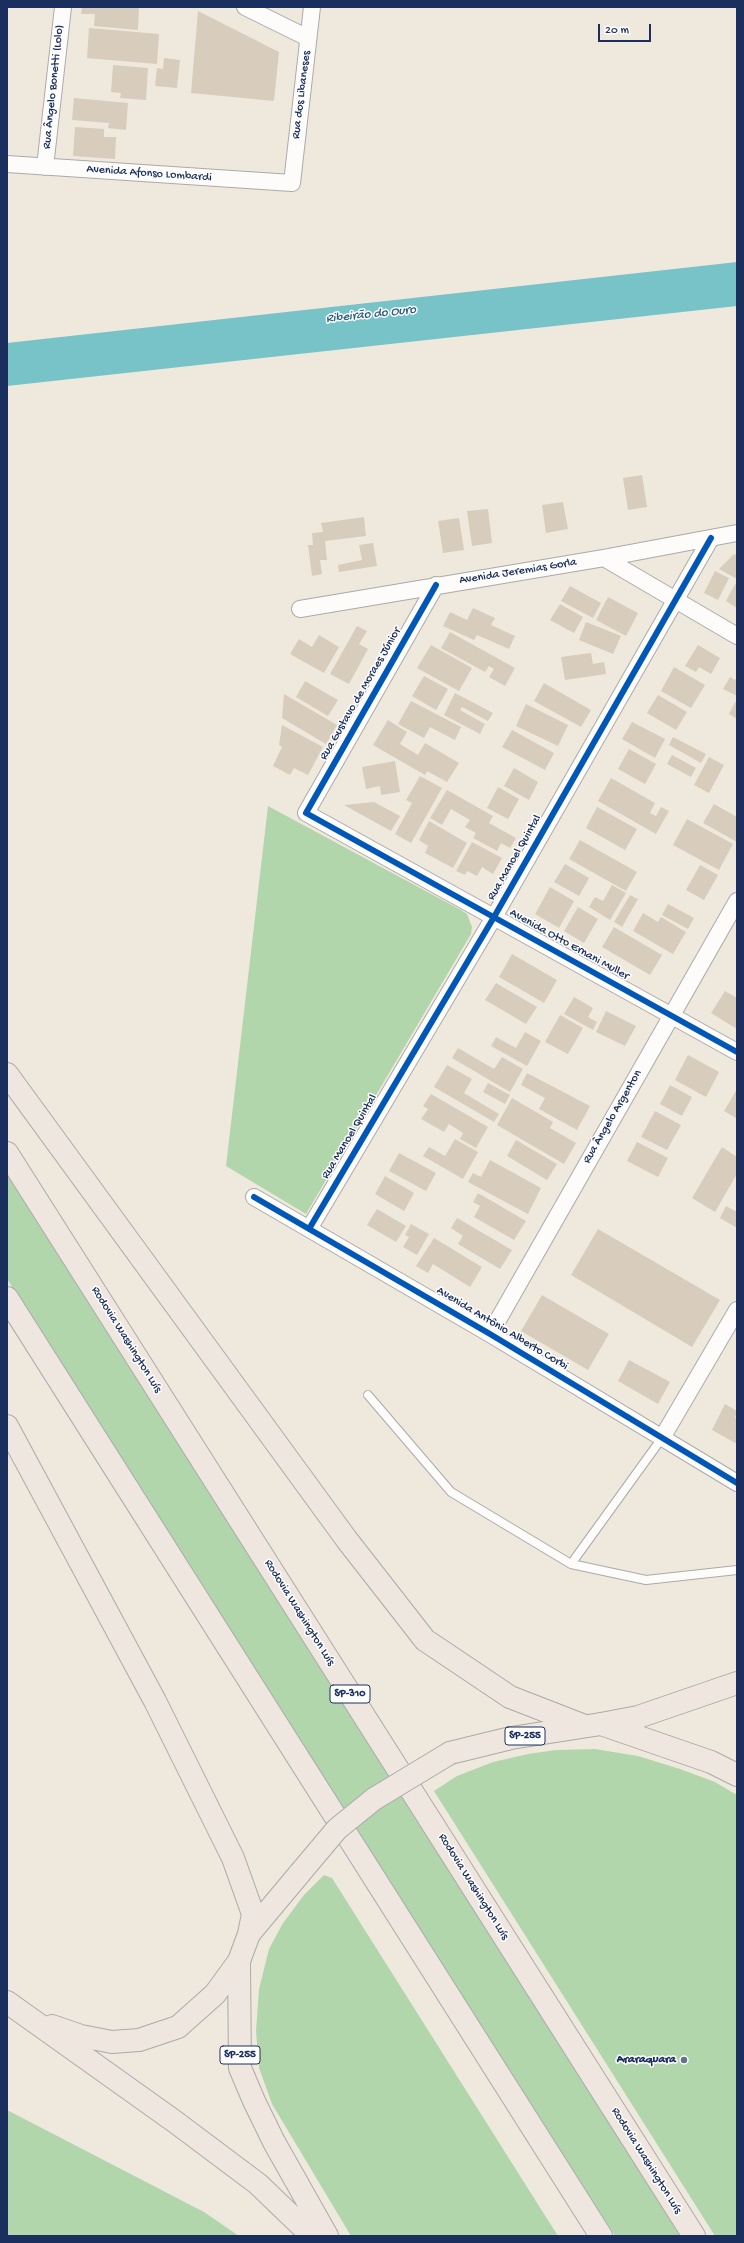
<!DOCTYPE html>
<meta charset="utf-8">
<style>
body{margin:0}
#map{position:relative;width:744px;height:2243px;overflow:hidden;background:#efe9dd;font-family:"Gochi Hand",sans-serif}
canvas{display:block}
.frame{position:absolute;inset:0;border:8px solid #1b2f5e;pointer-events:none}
.scale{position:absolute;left:598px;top:24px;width:53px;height:18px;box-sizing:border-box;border:2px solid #1b2f5e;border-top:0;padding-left:5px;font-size:12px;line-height:14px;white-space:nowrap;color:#1b2f5e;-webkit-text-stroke:3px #fff;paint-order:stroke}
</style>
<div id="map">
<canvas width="744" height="2243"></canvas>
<div class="frame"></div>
<div class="scale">20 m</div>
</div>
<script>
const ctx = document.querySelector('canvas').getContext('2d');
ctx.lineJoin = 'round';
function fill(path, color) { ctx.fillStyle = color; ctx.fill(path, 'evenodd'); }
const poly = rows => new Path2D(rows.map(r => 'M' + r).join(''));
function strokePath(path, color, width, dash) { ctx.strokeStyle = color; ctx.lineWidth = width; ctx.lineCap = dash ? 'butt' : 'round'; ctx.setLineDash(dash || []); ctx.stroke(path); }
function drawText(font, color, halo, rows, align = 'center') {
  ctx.font = font + ' "Gochi Hand",sans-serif'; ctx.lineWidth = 3; ctx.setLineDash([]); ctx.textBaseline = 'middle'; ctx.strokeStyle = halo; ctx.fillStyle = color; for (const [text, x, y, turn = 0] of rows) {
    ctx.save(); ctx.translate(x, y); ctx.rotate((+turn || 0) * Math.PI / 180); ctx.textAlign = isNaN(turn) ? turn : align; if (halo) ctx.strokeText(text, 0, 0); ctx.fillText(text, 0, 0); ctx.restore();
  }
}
fill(poly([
 [268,806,461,910,467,914,472,927,471,934,306,1214,226,1166],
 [7,1169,376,1753,680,2236,615,2236,7,1279],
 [595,1749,638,1756,680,1769,715,1782,737,1795,737,2236,715,2236,434,1791,457,1776,493,1762,528,1754,556,1750],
 [324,1875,332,1878,558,2236,351,2236,272,2104,259,2068,256,2031,259,1989,269,1949,283,1923,304,1895],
 [7,2110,204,2212,239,2236,7,2236]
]), '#b1d6ab');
fill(poly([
 [737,262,737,306,7,386,7,343]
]), '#77c3c7');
fill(poly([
 [82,7,139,7,138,30,94,26,95,14,81,14],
 [198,11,279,52,274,101,191,93],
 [89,28,159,34,157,64,87,58],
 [164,58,180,60,177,88,155,86,157,68,163,69],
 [113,65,148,68,146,100,120,98,121,93,111,92],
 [74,98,128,103,126,130,108,128,109,123,72,120],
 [75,127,104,129,104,137,116,137,115,159,73,156],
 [642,475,647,507,628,510,623,478],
 [563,502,568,529,546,533,542,505],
 [488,509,492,543,472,546,467,511],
 [364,517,366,536,325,541,327,560,320,560,322,574,312,576,308,545,313,545,312,533,323,532,321,523],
 [459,518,464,550,443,553,438,521],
 [373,543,377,566,339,572,338,565,362,560,359,545],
 [734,554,737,555,737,579,719,569],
 [715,571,729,578,718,600,704,593],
 [735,584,737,585,737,608,726,601],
 [570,586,601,603,593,618,561,601],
 [608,597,638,613,626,636,596,620],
 [560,604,583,617,574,633,550,620],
 [473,608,495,618,491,625,515,636,509,649,477,635,474,640,443,626,450,612,467,620],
 [586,622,621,636,613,654,579,640],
 [357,626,367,631,359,644,368,649,349,684,330,674],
 [450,632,515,668,505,686,489,677,494,669,489,666,485,672,441,648],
 [319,635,339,647,324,673,290,654,299,639,312,647],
 [431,645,472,668,459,691,417,668],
 [698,645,720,658,711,674,699,667,696,672,685,666],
 [591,653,593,664,604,662,606,674,565,680,561,657],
 [674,667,705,685,691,708,661,691],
 [424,676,448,689,436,710,412,696],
 [730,677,735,680,737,677,737,696,723,689],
 [305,681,338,700,328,716,296,697],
 [544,683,591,710,581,727,534,701],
 [455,693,493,713,488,721,462,707,460,710,485,724,480,734,444,715],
 [284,694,337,725,326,744,282,718],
 [658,695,687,712,676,730,647,713],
 [411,701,461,727,455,740,430,727,424,738,398,724],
 [735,702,737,703,737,719,729,714],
 [526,704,568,725,558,746,516,726],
 [388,720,407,732,400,744,418,755,425,743,459,763,447,782,427,771,425,775,373,745],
 [632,722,665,739,655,758,622,739],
 [282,725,323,747,308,775,294,768,290,775,273,766,282,747,279,745],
 [512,730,554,753,545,770,502,747],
 [673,737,706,754,701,763,669,745],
 [629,749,656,764,645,784,618,769],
 [672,755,696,768,691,777,667,764],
 [709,757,724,765,709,793,694,785],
 [395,761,400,792,381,795,380,786,366,789,362,767],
 [514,768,538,782,529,800,504,786],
 [420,776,442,788,411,843,395,834,412,803,406,800],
 [611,778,655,803,650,813,656,816,661,807,669,811,656,834,598,801],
 [498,787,519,799,508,819,487,808],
 [447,790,493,816,489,823,516,838,510,848,501,843,497,851,473,838,476,833,465,827,470,820,451,809,442,825,430,818],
 [374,802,400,816,391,831,344,805],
 [714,804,737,817,737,842,703,823],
 [597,807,637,829,625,850,586,828],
 [687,819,733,844,719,870,673,845],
 [429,821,467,843,453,868,425,853,428,846,419,840],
 [580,840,637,872,626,891,569,859],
 [472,842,502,858,493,874,482,867,477,876,467,871,465,875,456,871],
 [565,864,589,878,579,896,554,882],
 [700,865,718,875,704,900,686,890],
 [612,885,626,893,610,920,589,907,595,897,603,901],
 [550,887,574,901,559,928,535,914],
 [630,895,638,899,622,927,614,922],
 [668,904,694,918,688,929,662,915],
 [578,907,598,919,584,943,564,931],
 [643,913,658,922,661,917,686,932,673,954,633,931],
 [614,927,662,955,650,975,602,947],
 [512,954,557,980,544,1003,499,977],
 [496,983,537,1007,526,1024,485,1000],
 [725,991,737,998,737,1029,711,1013],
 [574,997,593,1008,588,1017,597,1022,593,1030,564,1014],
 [606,1011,636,1026,625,1046,596,1032],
 [560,1015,583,1028,568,1054,545,1042],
 [525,1032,541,1041,527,1066,491,1046,496,1037,516,1048],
 [458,1048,494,1069,502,1057,523,1069,510,1092,452,1058],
 [688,1055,719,1072,706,1097,675,1080],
 [447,1065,472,1079,464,1093,499,1114,494,1122,434,1087],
 [527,1073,590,1106,577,1130,539,1109,545,1098,521,1085],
 [488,1083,510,1095,505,1104,483,1092],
 [670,1085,692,1097,682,1116,660,1104],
 [737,1089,737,1116,736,1118,724,1111],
 [431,1094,488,1127,476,1148,460,1139,463,1133,449,1124,444,1132,421,1119,428,1109,423,1106],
 [512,1098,553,1122,550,1128,576,1143,564,1164,497,1125],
 [655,1111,681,1125,667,1150,641,1137],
 [455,1139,478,1152,463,1179,423,1156,429,1147,445,1156],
 [516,1140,557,1164,547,1180,507,1156],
 [637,1142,668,1158,658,1177,627,1161],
 [722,1147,737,1157,737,1174,715,1212,692,1198],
 [399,1153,436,1173,426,1191,389,1171],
 [490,1160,541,1188,528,1214,468,1182,473,1173,481,1177],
 [385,1176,414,1193,404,1211,375,1194],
 [478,1193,526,1221,514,1240,474,1217,480,1206,473,1202],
 [726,1206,737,1212,737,1228,720,1218],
 [377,1209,406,1226,396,1242,367,1225],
 [457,1218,512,1250,500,1269,458,1244,463,1236,451,1228],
 [411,1224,429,1234,417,1255,403,1247,409,1237,405,1235],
 [598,1229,720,1300,692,1347,571,1275],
 [434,1238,482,1267,470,1287,433,1264,428,1273,416,1266],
 [542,1295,609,1334,588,1370,521,1331],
 [629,1360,670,1382,658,1404,618,1381],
 [725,1404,737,1411,735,1418,737,1419,737,1444,712,1430]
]), '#d8ccbc');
const service = poly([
 [368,1395,451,1492,571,1564,646,1580,737,1570],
 [571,1564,662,1438]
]);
const minor = poly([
 [245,7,308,38],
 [7,164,292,183,312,7],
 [45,167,63,7],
 [604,558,737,636],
 [436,585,306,813,737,1052],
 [300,609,604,558,737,533],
 [254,1197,490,1334,737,1483],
 [309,1229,494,917,711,538],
 [490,1334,737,901],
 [662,1438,737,1310]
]);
const primary = poly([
 [601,1724,638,1717,737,1683]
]);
const trunk = poly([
 [450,1753,511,1738,601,1724,711,1762,737,1775],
 [300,1873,249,1934,239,1961,240,2068,254,2101,274,2142,327,2236],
 [7,2002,174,2121,258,2184,312,2236],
 [52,2026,81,2036,112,2042,139,2040,178,2027,215,1994,239,1961]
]);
const motorway = poly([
 [7,1074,347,1540,425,1640,510,1697,582,1725],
 [7,1153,694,2236],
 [7,1298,601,2236],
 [7,1426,155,1701,233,1858,253,1914,249,1934]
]);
strokePath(service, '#aaaaa9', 10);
strokePath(minor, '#aaaaa9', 18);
strokePath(primary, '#aaaaa9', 24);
strokePath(trunk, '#aaaaa9', 24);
strokePath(motorway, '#aaaaa9', 24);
strokePath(service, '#fdfcfa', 8);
strokePath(minor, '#fdfcfa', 16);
strokePath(primary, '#f0e6e0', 22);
strokePath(trunk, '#f0e6e0', 22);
strokePath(motorway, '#f0e6e0', 22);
const trunkBridge = poly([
 [300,1873,337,1829,374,1799,450,1753]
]);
strokePath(trunkBridge, '#aaaaa9', 24, []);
strokePath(trunkBridge, '#f0e6e0', 22);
strokePath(poly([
 [436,585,306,813,737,1052],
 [254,1197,490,1334,737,1483],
 [309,1229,494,917,711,538]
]), '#0057b8', 6);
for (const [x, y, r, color] of [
 [684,2060,4,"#65708a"]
]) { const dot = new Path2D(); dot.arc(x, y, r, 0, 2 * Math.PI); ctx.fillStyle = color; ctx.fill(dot); strokePath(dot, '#fff', 1.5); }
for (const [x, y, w] of [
 [350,1694,40],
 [525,1736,40],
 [240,2055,40]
]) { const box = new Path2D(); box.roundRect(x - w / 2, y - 9, w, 18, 3); ctx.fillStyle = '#fff'; ctx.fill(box); strokePath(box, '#1b2f5e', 1); }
drawText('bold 11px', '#1b2f5e', null, [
 ["SP-310",350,1694],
 ["SP-255",525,1736],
 ["SP-255",240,2055]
]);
drawText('12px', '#1b2f5e', '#fff', [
 ["Rua Ângelo Bonetti (Lolo)",54,87,-84],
 ["Rua dos Libaneses",302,95,-83],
 ["Avenida Afonso Lombardi",149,174,4],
 ["Avenida Jeremias Gorla",518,572,-9],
 ["Rua Gustavo de Moraes Júnior",361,694,-60],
 ["Rua Manoel Quintal",515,858,-60],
 ["Avenida Otto Ernani Muller",569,945,29],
 ["Rua Ângelo Argenton",613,1117,-60],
 ["Rua Manoel Quintal",350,1137,-59],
 ["Avenida Antônio Alberto Corbi",502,1329,31],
 ["Rodovia Washington Luís",126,1340,58],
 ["Rodovia Washington Luís",299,1613,58],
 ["Rodovia Washington Luís",473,1887,58],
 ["Rodovia Washington Luís",646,2161,58]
]);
drawText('bold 12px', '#1b2f5e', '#fff', [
 ["Araraquara",676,2060]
], 'right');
drawText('italic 13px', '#295d80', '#fff', [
 ["Ribeirão do Ouro",371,315,-6]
]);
</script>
